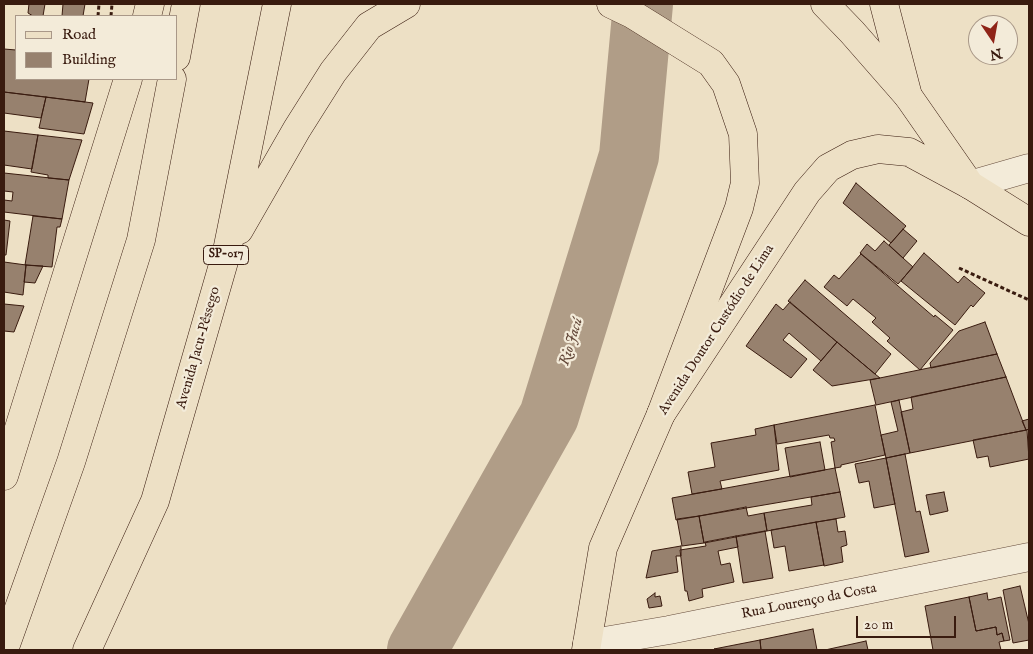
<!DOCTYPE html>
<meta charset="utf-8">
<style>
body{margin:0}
#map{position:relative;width:1033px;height:654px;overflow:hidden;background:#ede0c5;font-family:"IM FELL English",serif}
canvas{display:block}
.frame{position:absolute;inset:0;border:5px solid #391b0f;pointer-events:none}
.legend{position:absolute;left:15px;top:15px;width:162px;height:65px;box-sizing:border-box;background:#f3ebd9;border:1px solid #a99888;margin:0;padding:6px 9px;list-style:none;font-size:15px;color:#391b0f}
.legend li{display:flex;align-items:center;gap:10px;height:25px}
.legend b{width:25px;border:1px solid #a99888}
.north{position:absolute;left:968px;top:15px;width:50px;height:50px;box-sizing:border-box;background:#f3ebd9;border:1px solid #a99888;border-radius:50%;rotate:168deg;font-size:14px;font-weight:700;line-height:20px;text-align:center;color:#391b0f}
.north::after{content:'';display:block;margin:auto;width:18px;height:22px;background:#8f2418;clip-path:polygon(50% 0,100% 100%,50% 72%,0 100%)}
.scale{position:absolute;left:856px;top:616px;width:100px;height:22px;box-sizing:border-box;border:2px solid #391b0f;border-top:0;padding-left:6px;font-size:15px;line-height:18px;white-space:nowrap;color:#391b0f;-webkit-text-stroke:4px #f3ebd9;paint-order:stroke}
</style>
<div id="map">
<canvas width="1033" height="654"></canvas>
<div class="frame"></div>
<ul class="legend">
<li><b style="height:6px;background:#ede0c5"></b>Road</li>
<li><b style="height:14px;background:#97816e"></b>Building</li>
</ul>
<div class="north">N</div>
<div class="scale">20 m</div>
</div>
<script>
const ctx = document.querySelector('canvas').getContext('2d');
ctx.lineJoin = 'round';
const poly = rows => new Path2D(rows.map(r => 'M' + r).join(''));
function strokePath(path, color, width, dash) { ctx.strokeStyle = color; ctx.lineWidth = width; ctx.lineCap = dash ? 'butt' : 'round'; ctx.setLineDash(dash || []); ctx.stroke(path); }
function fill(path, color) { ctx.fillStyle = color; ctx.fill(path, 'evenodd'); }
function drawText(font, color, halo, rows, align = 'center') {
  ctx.font = font + ' "IM FELL English",serif'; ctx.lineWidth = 4.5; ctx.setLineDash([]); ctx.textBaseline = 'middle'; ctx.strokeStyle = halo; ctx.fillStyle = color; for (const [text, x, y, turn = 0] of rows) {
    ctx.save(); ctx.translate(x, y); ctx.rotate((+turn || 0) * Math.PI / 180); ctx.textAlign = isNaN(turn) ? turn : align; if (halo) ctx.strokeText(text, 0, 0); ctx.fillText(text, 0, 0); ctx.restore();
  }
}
strokePath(poly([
 [417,650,549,416,629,156,643,4]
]), '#b09d87', 60);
const building = poly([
 [29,4,45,4,43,16,33,16,28,13,29,4],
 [63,4,85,4,83,16,62,16,63,4],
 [4,49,16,50,16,79,89,79,85,102,4,92,4,49],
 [4,92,46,97,41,118,4,113,4,92],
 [46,97,93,103,84,134,39,128,46,97],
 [4,131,38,135,32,169,4,165,4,131],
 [38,135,82,140,69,180,48,178,48,175,31,172,38,135],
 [4,173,69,180,62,219,4,212,4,200,12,201,13,192,4,191,4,173],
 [856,183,906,226,891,243,843,203,856,183],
 [33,216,62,219,60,227,57,227,52,267,25,265,33,216],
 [4,220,10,221,6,255,4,255,4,220],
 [903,229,917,241,903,258,889,245,903,229],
 [884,241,913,267,898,284,860,253,867,244,875,251,884,241],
 [924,253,958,283,964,276,985,293,973,307,971,305,955,325,901,281,924,253],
 [861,254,934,317,935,315,953,330,920,370,887,341,890,338,872,322,876,318,853,299,847,306,824,287,834,275,839,279,861,254],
 [4,262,26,265,23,295,4,292,4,262],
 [26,265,43,266,35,283,24,282,26,265],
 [805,280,891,354,875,374,788,301,805,280],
 [790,302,837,342,821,361,789,333,783,340,807,359,791,378,746,346,776,304,783,310,790,302],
 [4,304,24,306,14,332,4,331,4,304],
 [985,322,997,354,931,368,930,363,959,331,985,322],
 [837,342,875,374,880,378,832,386,813,370,837,342],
 [997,354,1006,377,876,405,870,380,997,354],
 [1006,377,1026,430,910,453,901,412,913,409,911,397,1006,377],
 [899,400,910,453,886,458,881,435,898,431,891,402,899,400],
 [875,405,885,455,841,465,841,467,835,468,831,442,835,441,834,438,830,438,829,435,777,444,774,425,875,405],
 [1029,419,1029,429,1026,430,1022,421,1029,419],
 [774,425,779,470,720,481,722,489,692,494,688,472,715,467,711,443,756,435,755,429,774,425],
 [1027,430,1029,459,990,467,988,456,977,458,973,440,1027,430],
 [820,442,825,470,790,477,785,448,820,442],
 [905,454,916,512,920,511,929,552,905,557,886,458,905,454],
 [886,458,895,504,874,508,869,481,859,483,855,464,886,458],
 [835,468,840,492,676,520,672,498,835,468],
 [840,492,845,517,767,531,764,513,812,505,811,497,840,492],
 [944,492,948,511,930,515,926,495,944,492],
 [746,507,748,516,764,513,767,531,704,543,699,516,746,507],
 [699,516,704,543,682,546,677,519,699,516],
 [836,519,838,532,845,531,847,545,841,547,843,562,824,566,816,522,836,519],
 [816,522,824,565,789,571,785,546,774,548,771,530,816,522],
 [765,531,773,578,743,583,736,536,765,531],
 [736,536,738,547,718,551,721,565,730,563,734,582,702,589,703,597,689,601,687,591,685,591,680,550,706,546,705,542,736,536],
 [681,546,681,556,676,556,678,572,646,578,652,551,681,546],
 [1020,586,1029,624,1029,640,1013,643,1003,590,1020,586],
 [655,593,655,597,660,596,662,606,649,608,647,599,655,593],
 [987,593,988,600,1001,597,1010,640,1004,641,1002,633,997,635,996,627,976,631,969,597,987,593],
 [969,597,976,631,996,627,997,635,1002,633,1004,641,999,642,1001,650,933,650,925,606,969,597],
 [813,629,817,650,761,650,760,640,813,629],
 [760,640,761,650,714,649,760,640],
 [866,641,868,650,825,650,866,641]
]);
fill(building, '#97816e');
strokePath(building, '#391b0f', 1);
const minor = poly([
 [970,185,1029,168],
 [587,644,669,630,1029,557]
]);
const primary = poly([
 [884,4,908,96,970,185,1029,222],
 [147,16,150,4],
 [4,476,128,79],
 [586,650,603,548,661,414,807,192,828,168,852,155,878,149,909,152,970,185]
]);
const trunk = poly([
 [611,4,632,14,711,63,726,84,743,134,745,183,739,208,661,414],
 [825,4,852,32,908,96],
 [176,57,186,4],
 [239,230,297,129,333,72,369,26,406,4],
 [4,650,71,462,141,240,172,79],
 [87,650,155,501,227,251,277,4]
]);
strokePath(minor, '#664c3c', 29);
strokePath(primary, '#391b0f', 29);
strokePath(trunk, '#391b0f', 29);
strokePath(poly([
 [98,16,99,4],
 [111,16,112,4],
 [959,268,1029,300]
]), '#391b0f', 3, [4, 2.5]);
strokePath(minor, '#f3ebd9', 28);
strokePath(primary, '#ede0c5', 28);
strokePath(trunk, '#ede0c5', 28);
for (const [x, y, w] of [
 [226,255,45]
]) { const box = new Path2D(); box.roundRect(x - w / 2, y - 9.5, w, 19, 4); ctx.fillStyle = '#f3ebd9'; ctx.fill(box); strokePath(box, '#391b0f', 1); }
drawText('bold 12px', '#391b0f', null, [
 ["SP-017",226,255]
]);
drawText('14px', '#391b0f', '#f3ebd9', [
 ["Avenida Doutor Custódio de Lima",717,330,-57],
 ["Avenida Jacu-Pêssego",199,348,-74],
 ["Rua Lourenço da Costa",809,602,-11]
]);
drawText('italic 15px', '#634839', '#f3ebd9', [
 ["Rio Jacú",572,342,-73]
]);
</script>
